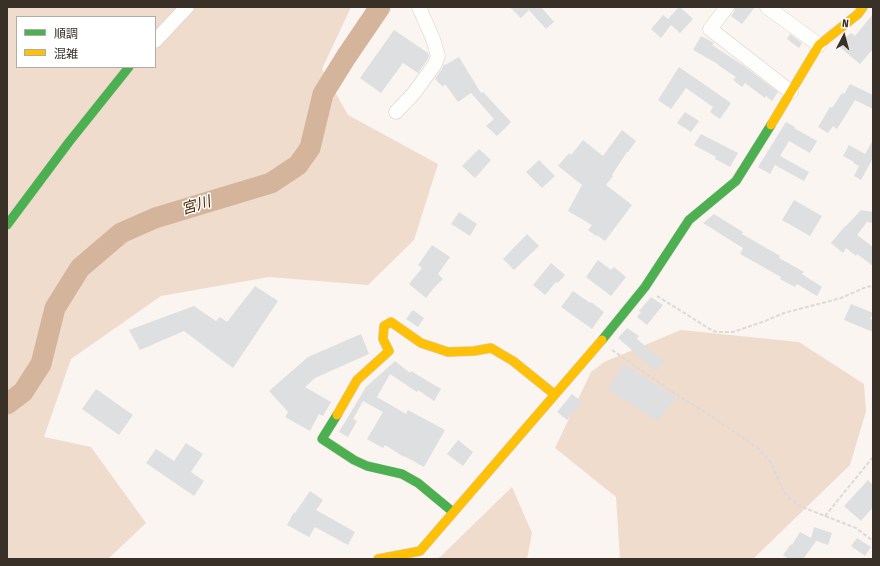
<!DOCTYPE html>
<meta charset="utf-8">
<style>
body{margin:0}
#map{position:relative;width:880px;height:566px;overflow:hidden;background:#faf5f1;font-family:"Fira Sans Condensed","Noto Sans JP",sans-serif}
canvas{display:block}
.frame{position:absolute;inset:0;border:8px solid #393028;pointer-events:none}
.legend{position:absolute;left:16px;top:16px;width:140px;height:52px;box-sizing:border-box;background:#fff;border:1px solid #b0aca9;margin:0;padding:5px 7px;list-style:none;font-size:12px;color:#393028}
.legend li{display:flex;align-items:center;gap:8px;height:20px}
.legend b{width:20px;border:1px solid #b0aca9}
.north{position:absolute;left:824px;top:16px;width:40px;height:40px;-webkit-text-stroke:3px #fff;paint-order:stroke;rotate:6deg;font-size:11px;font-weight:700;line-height:16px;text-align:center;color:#393028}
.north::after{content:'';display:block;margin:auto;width:14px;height:18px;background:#393028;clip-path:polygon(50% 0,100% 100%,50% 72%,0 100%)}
</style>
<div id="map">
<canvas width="880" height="566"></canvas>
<div class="frame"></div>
<ul class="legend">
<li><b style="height:5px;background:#4caf50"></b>順調</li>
<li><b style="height:5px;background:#ffc107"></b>混雑</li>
</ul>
<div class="north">N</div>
</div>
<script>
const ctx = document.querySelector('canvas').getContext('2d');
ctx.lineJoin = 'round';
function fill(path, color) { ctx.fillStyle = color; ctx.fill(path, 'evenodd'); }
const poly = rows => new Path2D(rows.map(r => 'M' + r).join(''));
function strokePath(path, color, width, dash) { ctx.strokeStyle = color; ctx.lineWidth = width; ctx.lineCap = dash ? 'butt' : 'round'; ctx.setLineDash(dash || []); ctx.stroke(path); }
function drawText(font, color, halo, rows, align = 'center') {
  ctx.font = font + ' "Fira Sans Condensed","Noto Sans JP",sans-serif'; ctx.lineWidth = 3; ctx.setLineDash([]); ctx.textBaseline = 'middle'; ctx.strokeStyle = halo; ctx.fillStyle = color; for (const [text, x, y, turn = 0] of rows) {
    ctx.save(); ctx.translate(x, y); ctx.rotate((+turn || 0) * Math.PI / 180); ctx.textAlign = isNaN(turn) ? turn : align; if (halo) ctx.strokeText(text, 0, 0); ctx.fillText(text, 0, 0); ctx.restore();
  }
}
fill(poly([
 [7,7,351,7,322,69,348,115,438,164,414,240,368,285,269,277,161,296,71,359,44,437,91,447,146,523,108,559,7,559],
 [17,17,155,17,155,67,17,67],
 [681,330,799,342,864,384,866,411,850,465,753,559,620,559,616,497,555,448,591,372,604,362],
 [512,487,532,533,527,559,435,559,440,557]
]), '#f0dccd');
strokePath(poly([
 [7,404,23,392,41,364,55,308,80,268,121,233,155,218,271,183,298,165,310,148,323,94,346,57,380,7]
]), '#d4b59c', 21);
fill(poly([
 [510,7,541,7,554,22,546,29,529,10,521,18],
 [679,7,680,7,693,19,680,33,671,25,661,38,651,29,663,15,668,19],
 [735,7,755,7,742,24,731,16,734,12],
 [873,14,873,49,860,64,837,45,851,33,855,36],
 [394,30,428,53,429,56,427,60,418,73,403,63,381,93,360,78],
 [790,34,802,43,799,48,787,39],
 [701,36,714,43,712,45,744,66,778,92,772,101,766,96,765,98,745,83,742,87,733,80,736,77,718,65,718,64,693,50],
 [459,57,481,93,483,92,511,122,497,136,486,126,494,119,471,93,458,102,445,84,443,87,435,79,442,69,444,64,445,65],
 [679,67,731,103,720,119,710,112,713,107,686,88,671,109,658,100],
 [850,84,873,95,873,109,855,100,837,129,833,126,828,133,818,127,830,107,832,108,842,93,844,94],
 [685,112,699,121,691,132,677,123],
 [786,122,795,127,794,128,817,141,810,153,789,141,780,156,809,172,804,181,775,165,770,174,758,167],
 [622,130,636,141,628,152,627,152,612,175,613,176,606,185,632,205,605,241,597,235,596,236,588,230,592,225,568,211,582,185,558,166,569,153,571,155,583,140,603,156],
 [701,134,738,153,730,167,715,159,716,157,694,145],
 [873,140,873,158,861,180,854,176,859,166,853,163,854,162,843,156,849,145,865,154],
 [479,149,491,160,475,178,462,166],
 [539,160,555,176,542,188,526,172],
 [794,200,822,216,810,236,782,220],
 [861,210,873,212,873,223,867,222,857,235,873,247,873,266,857,254,856,256,846,248,843,253,831,243,845,226,846,226],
 [459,212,477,224,470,236,451,224],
 [714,214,743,232,742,234,780,256,779,258,804,272,802,274,822,287,817,296,797,284,795,287,780,279,781,277,740,254,743,248,703,223],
 [527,234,539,246,514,270,503,259],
 [432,245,450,257,438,274,443,279,434,288,426,298,409,284,422,268,418,265],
 [598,260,611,270,614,267,626,277,611,296,586,277],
 [551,263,565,275,558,283,556,282,545,295,533,285],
 [255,286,278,301,233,368,184,331,140,350,129,330,194,306,216,321,220,317,227,322],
 [573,291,590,303,591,302,604,312,592,329,561,307],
 [651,297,663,305,647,325,637,317,641,312,639,311],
 [851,304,873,313,870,319,873,320,873,332,844,320],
 [413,310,424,318,418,327,406,319],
 [627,328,639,336,637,339,664,362,656,371,618,338],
 [361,334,369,354,315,378,305,387,331,402,323,416,319,414,310,431,285,417,288,412,269,391,308,357],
 [395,361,410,373,411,371,441,389,434,401,418,390,417,392,390,374,377,397,406,414,408,410,445,430,424,467,404,456,404,457,385,445,383,448,367,439,383,412,363,401,353,419,357,421,348,437,339,432,366,387],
 [624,364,676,398,657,421,608,389],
 [96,389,133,415,119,435,82,409],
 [572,394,582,402,567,420,557,412],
 [458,440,473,452,463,466,447,454],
 [186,443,203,454,191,472,204,481,194,496,146,463,156,449,174,461],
 [868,480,873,485,873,507,861,521,844,506],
 [310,491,323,500,316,510,355,532,348,545,315,527,309,537,287,525,294,512,295,513],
 [814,527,832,533,828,545,814,540,816,541,809,551,803,559,788,559,783,555,791,544,792,545,800,532,811,538],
 [857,538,871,547,865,556,851,546]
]), '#dedfe1');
const street = poly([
 [727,7,710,29,791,92],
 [767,7,819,45],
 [155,41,187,7],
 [396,112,414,93,435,64,438,56,433,39,419,7]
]);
const fast = poly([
 [7,225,69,142,129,67],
 [602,340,645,287,689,220,736,181,771,125],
 [337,415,322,439,354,460,367,466,402,474,418,483,453,512]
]);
const slow = poly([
 [771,125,819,45,858,14,863,7],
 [337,415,357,380,389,351,383,339,384,326,391,322,421,343,448,352,474,351,491,348,513,361,554,394],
 [378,559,420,551,602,340]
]);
strokePath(street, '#d7d0cb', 15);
strokePath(fast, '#d7d0cb', 10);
strokePath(slow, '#d7d0cb', 10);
strokePath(poly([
 [657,296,713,331,719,332,733,332,765,321,784,313,841,298,866,287,873,286],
 [612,350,677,395,708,414,758,448,771,463,784,492,790,499,802,507,856,528,873,541],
 [825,516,873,457]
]), '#dcdad8', 2, [4, 2]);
strokePath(street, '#fefefd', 14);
strokePath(fast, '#4caf50', 9);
strokePath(slow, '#ffc107', 9);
drawText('italic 15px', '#512900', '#fff', [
 ["宮川",196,206,-17]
]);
</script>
